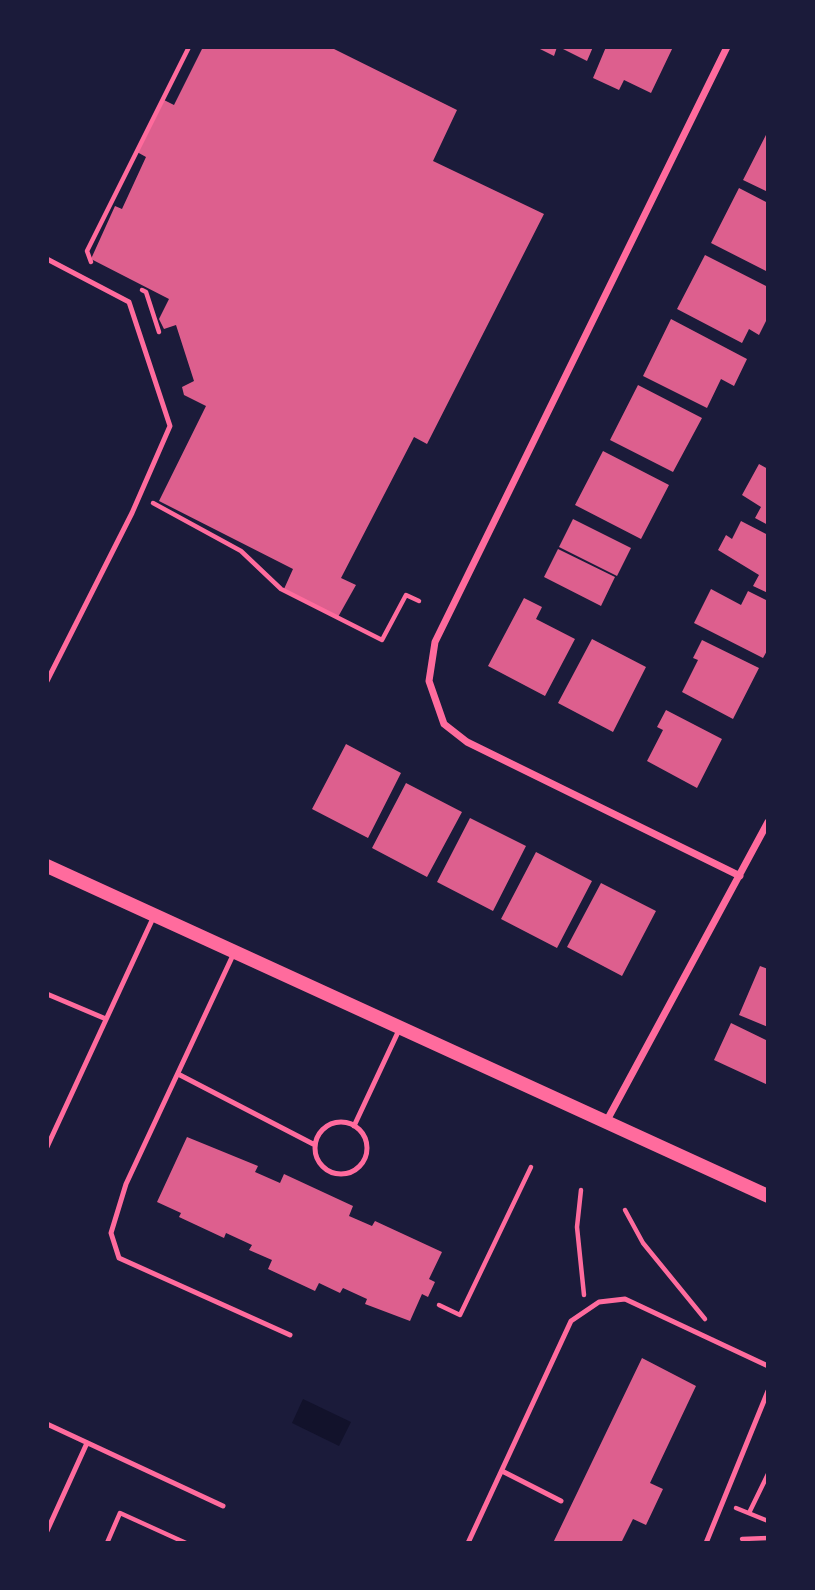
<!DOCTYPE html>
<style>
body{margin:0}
#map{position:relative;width:815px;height:1590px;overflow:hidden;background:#1b1b3a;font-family:"Fira Sans Condensed",sans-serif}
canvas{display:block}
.frame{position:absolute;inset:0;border:49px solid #1b1b3a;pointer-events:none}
</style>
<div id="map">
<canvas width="815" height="1590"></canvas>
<div class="frame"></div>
</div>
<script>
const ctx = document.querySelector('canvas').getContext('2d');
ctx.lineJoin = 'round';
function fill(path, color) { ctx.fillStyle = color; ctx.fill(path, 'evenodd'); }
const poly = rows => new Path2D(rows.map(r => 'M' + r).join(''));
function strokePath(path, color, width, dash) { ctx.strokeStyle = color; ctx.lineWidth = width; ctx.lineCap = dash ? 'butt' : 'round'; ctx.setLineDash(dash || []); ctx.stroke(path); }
fill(poly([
 [303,1399,351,1422,339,1446,292,1423]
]), '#12122b');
fill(poly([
 [203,47,330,47,457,110,433,161,544,214,427,444,414,437,341,578,356,585,338,617,284,589,293,569,159,501,206,406,184,395,182,387,194,381,176,325,164,329,159,319,169,299,91,259,115,206,122,209,146,157,137,152,164,100,174,105],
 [536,47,557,47,554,56],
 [559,47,593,47,587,61],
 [606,47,673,47,651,93,624,80,619,90,593,78],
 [768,131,768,192,743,180],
 [739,188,768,203,768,272,711,243],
 [705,255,768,287,768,317,759,335,749,329,742,343,677,309],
 [671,319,747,359,734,386,721,379,707,408,643,376],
 [638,385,702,418,673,472,610,440],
 [603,451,669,485,641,539,575,505],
 [759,464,768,469,768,525,755,518,761,507,742,495],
 [573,519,631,548,617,576,559,547],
 [741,521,768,535,768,593,753,586,759,575,718,550,726,535,732,539],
 [558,549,615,577,601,606,544,577],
 [711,589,741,605,748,591,768,601,768,649,763,658,694,623],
 [524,598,542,607,536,619,575,639,545,696,488,666],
 [592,639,646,667,613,732,558,703],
 [702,640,759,668,733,719,682,692,698,660,693,658],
 [666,710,722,739,697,788,647,761,663,730,657,727],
 [346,744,401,773,368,838,312,809],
 [406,783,462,812,427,877,372,848],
 [470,818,526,846,493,911,437,882],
 [536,852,592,881,557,948,501,919],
 [601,883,656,911,622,976,567,947],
 [760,966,768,969,768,1027,739,1015],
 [731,1023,768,1041,768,1085,714,1060],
 [187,1137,258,1166,255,1172,280,1183,284,1174,353,1206,349,1216,372,1226,375,1221,442,1252,429,1279,435,1282,428,1297,422,1294,410,1321,365,1304,367,1299,343,1288,340,1293,319,1283,315,1291,268,1269,272,1260,249,1250,252,1245,226,1233,224,1238,179,1217,181,1213,157,1202],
 [642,1358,696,1386,650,1483,663,1489,646,1525,633,1519,621,1543,553,1543]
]), '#dd5f8e');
strokePath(poly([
 [91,262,87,251,189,47],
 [142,290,146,292,159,332],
 [153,503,241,551,281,589,382,640,406,595,419,601],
 [581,1190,577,1227,584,1295],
 [625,1210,643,1243,705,1319],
 [439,1305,460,1315,531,1167],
 [736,1508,768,1521],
 [749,1513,768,1474],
 [742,1539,768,1538],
 [107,1543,120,1513,186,1543]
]), '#ff6b9d', 4.5);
strokePath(poly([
 [47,259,129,302,170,426,132,513,47,681],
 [234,953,126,1184,111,1233,119,1258,290,1335],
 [47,994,106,1019],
 [178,1074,315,1145],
 '315 1148a26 26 0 1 1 52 0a26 26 0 1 1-52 0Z',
 [354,1126,399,1030],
 [47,1147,154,916],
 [47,1424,223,1506],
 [502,1471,561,1501],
 [47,1531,87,1443],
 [468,1543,571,1321,599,1302,625,1299,768,1366],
 [706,1543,768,1391]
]), '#ff6b9d', 5);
strokePath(poly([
 [727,47,435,642,429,681,444,724,467,742,740,876],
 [605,1124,768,822]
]), '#ff6b9d', 7);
strokePath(poly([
 [47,866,768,1196]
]), '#ff6b9d', 14);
</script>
